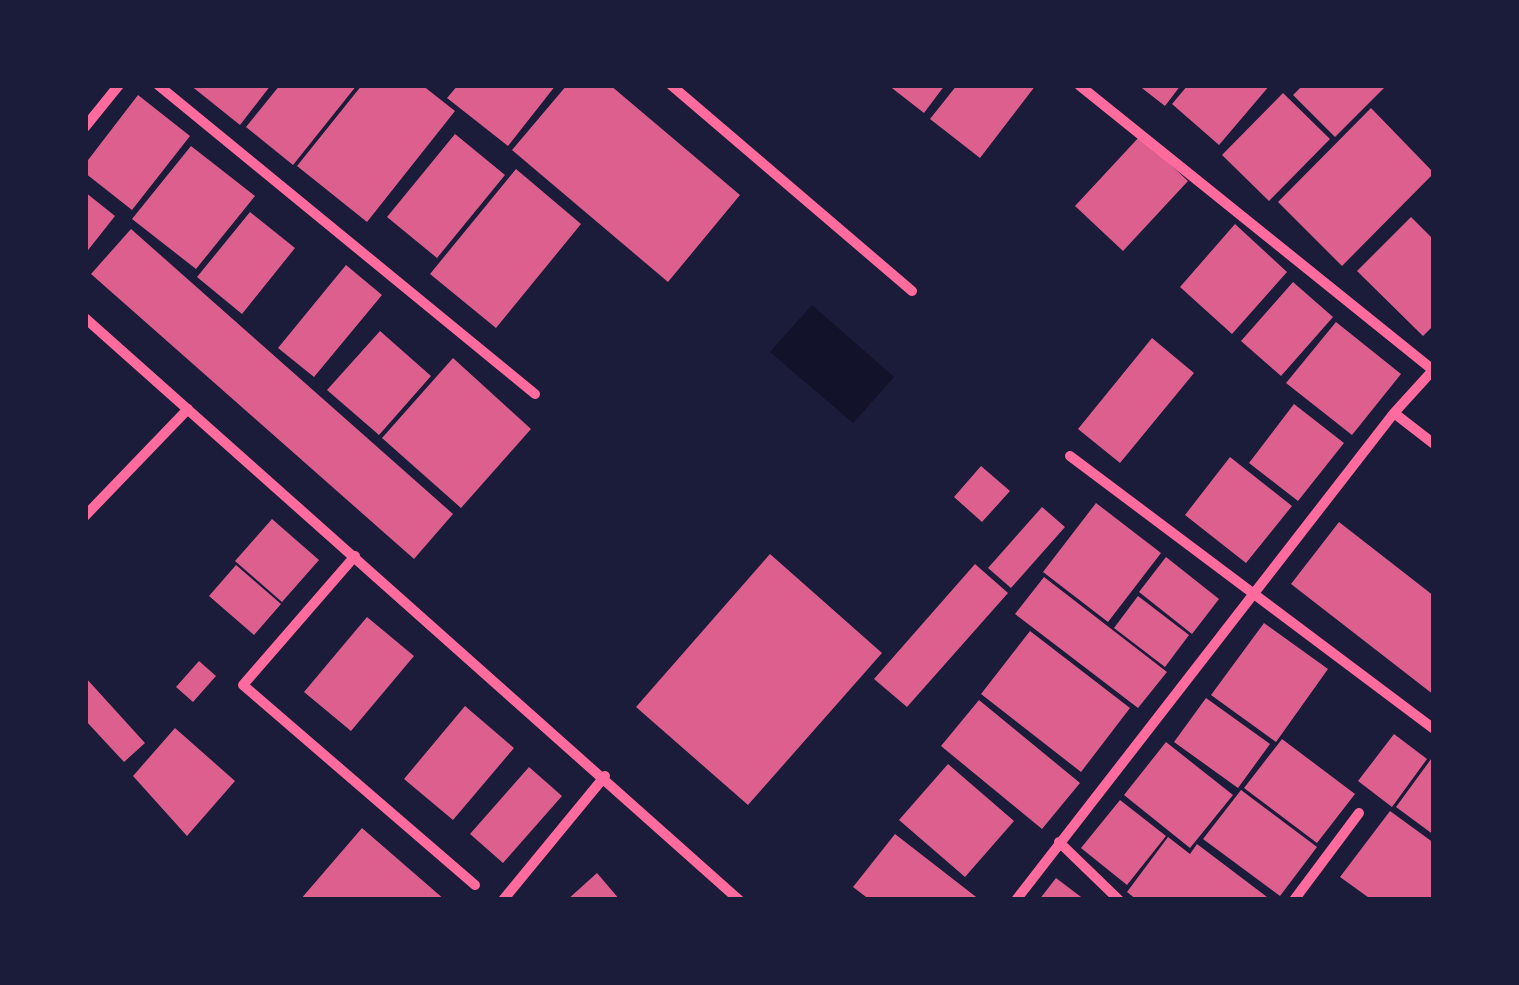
<!DOCTYPE html>
<style>
body{margin:0}
#map{position:relative;width:1519px;height:985px;overflow:hidden;background:#1b1b3a;font-family:Arial,sans-serif}
canvas{display:block}
.frame{position:absolute;inset:0;border:88px solid #1b1b3a;pointer-events:none}
</style>
<div id="map">
<canvas width="1519" height="985"></canvas>
<div class="frame"></div>
</div>
<script>
const ctx = document.querySelector('canvas').getContext('2d');
ctx.lineJoin = 'round';
function fill(path, color) { ctx.fillStyle = color; ctx.fill(path, 'evenodd'); }
const poly = rows => new Path2D(rows.map(r => 'M' + r).join(''));
function strokePath(path, color, width, dash) { ctx.strokeStyle = color; ctx.lineWidth = width; ctx.lineCap = dash ? 'butt' : 'round'; ctx.setLineDash(dash || []); ctx.stroke(path); }
fill(poly([
 [812,305,894,377,853,423,770,352]
]), '#12122b');
fill(poly([
 [190,85,271,85,240,125],
 [280,85,357,85,293,165,246,127],
 [362,85,422,85,455,111,367,222,297,166],
 [458,85,556,85,508,146,447,98],
 [567,85,610,85,740,195,668,282,512,150],
 [888,85,945,85,924,113],
 [957,85,1036,85,980,158,930,119],
 [1138,85,1181,85,1165,106],
 [1188,85,1270,85,1219,145,1172,104],
 [1303,85,1387,85,1335,137,1293,95],
 [1283,93,1330,139,1269,201,1222,155],
 [138,95,190,136,132,210,85,173,85,164],
 [1371,108,1434,173,1342,266,1278,202],
 [455,134,505,175,437,258,387,217],
 [1140,136,1188,181,1123,251,1075,206],
 [191,146,255,196,196,269,132,219],
 [516,169,581,224,496,328,430,274],
 [85,192,115,216,85,254],
 [250,212,295,248,242,314,197,277],
 [1411,217,1434,240,1434,325,1423,336,1357,271],
 [1235,224,1287,272,1232,334,1180,287],
 [131,229,453,514,414,559,91,274],
 [346,265,382,295,314,377,278,348],
 [1293,282,1333,317,1281,376,1241,341],
 [1336,322,1401,374,1352,435,1286,383],
 [380,331,431,376,379,435,327,390],
 [1152,338,1194,373,1120,463,1078,429],
 [453,358,531,429,461,508,382,438],
 [1294,404,1344,443,1298,501,1249,463],
 [1230,457,1292,506,1246,563,1185,515],
 [981,466,1010,491,982,522,954,497],
 [1096,503,1161,553,1108,622,1043,572],
 [1042,507,1065,527,1011,588,988,568],
 [272,519,319,560,282,602,235,561],
 [1339,522,1434,596,1434,695,1291,584],
 [770,554,882,653,748,805,636,707],
 [1166,557,1219,599,1192,634,1139,592],
 [975,564,1008,593,907,707,874,679],
 [236,565,281,604,254,635,209,596],
 [1044,577,1167,672,1138,708,1015,614],
 [1138,596,1189,635,1165,667,1114,628],
 [367,617,414,656,351,731,304,692],
 [1264,623,1328,669,1276,742,1211,695],
 [1030,631,1130,708,1081,772,981,694],
 [199,661,216,676,193,702,176,687],
 [85,677,145,743,124,762,85,720],
 [1206,698,1270,744,1238,788,1174,742],
 [979,700,1080,783,1042,829,941,746],
 [465,706,514,748,453,820,404,779],
 [175,728,235,781,187,836,133,776],
 [1394,734,1427,759,1392,807,1358,781],
 [1282,739,1355,794,1317,843,1244,788],
 [1166,742,1233,795,1190,848,1124,795],
 [1434,755,1434,835,1396,807],
 [948,764,1014,821,965,877,899,820],
 [529,767,562,796,503,863,470,834],
 [1241,790,1317,847,1280,896,1203,839],
 [1120,800,1166,836,1127,885,1081,848],
 [1390,811,1434,843,1434,900,1372,900,1340,877],
 [362,828,445,900,300,900],
 [895,834,980,900,870,900,853,887],
 [1168,837,1190,854,1197,844,1271,900,1137,900,1127,892],
 [597,873,620,900,567,900],
 [1056,878,1085,900,1039,900]
]), '#dd5f8e');
strokePath(poly([
 [158,85,535,394],
 [671,85,912,291],
 [1079,85,1433,370],
 [85,127,119,85],
 [85,318,739,900],
 [1394,413,1434,444],
 [1070,456,1434,729],
 [85,516,188,409],
 [355,556,243,685,475,885],
 [1059,842,1119,900],
 [503,900,605,776],
 [1016,900,1394,413,1434,369],
 [1294,900,1359,813]
]), '#ff6b9d', 10);
</script>
